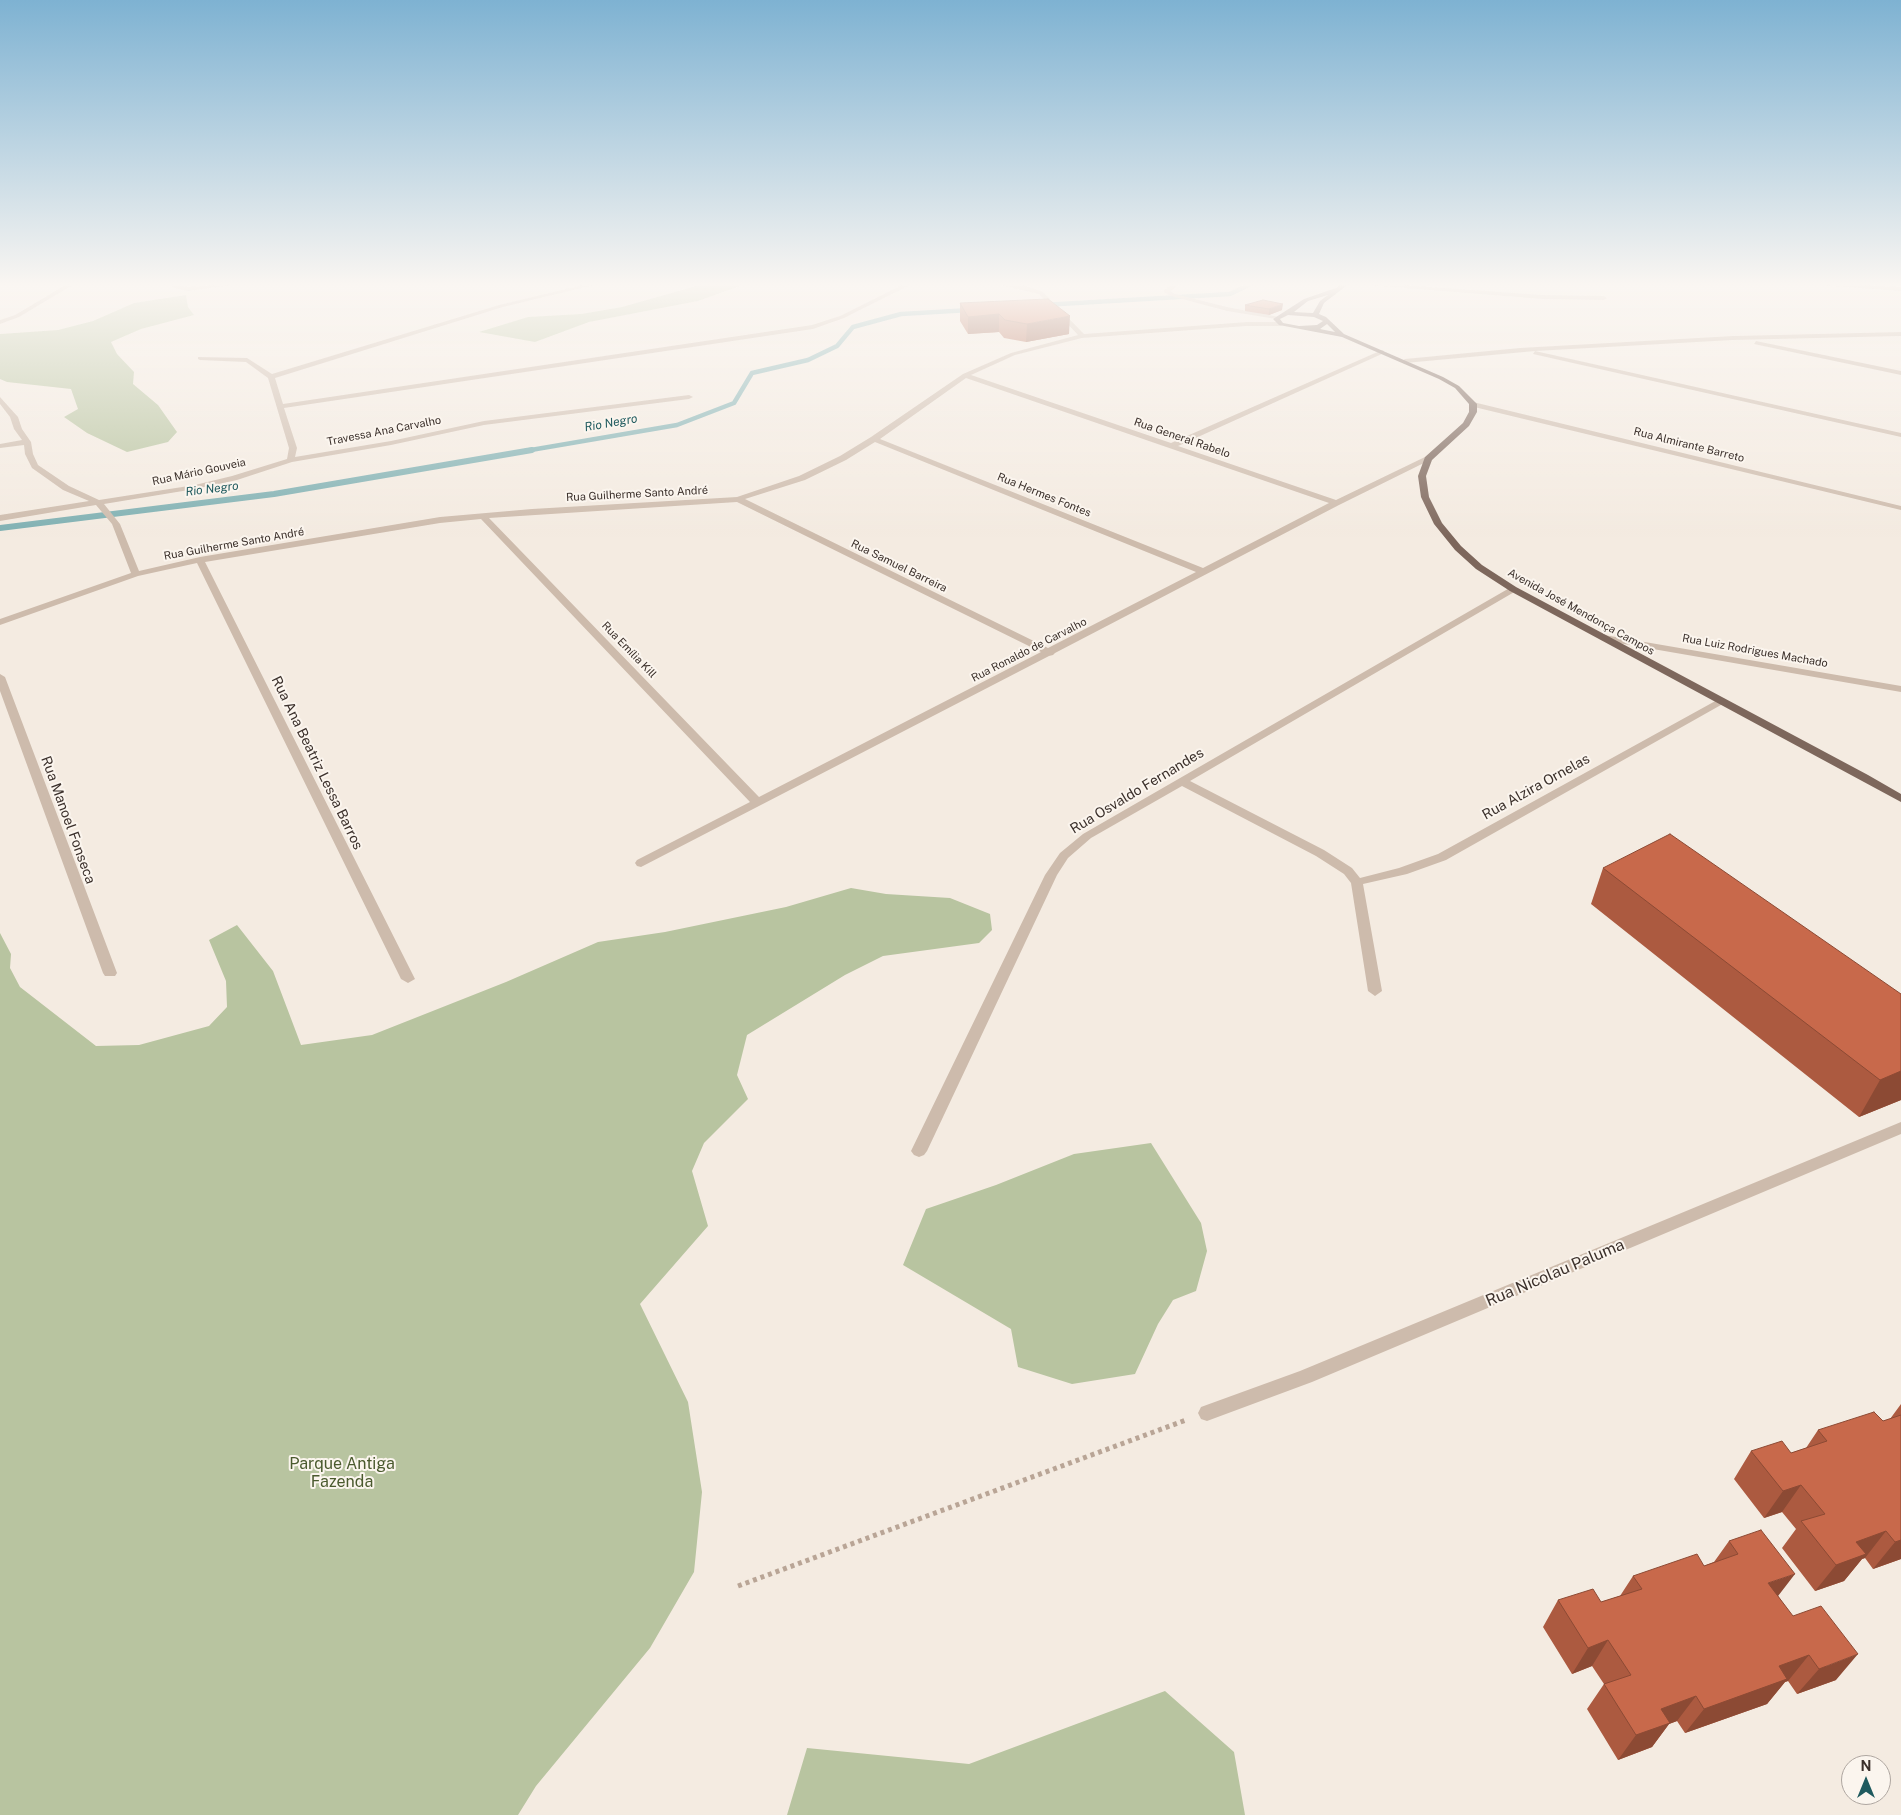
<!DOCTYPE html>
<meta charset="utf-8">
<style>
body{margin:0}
#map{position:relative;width:1901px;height:1815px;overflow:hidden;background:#f4ebe1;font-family:"Public Sans",sans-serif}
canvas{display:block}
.north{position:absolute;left:1841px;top:1755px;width:50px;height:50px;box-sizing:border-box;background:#fbf5ee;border:1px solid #aea6a0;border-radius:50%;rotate:0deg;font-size:14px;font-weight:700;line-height:20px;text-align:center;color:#3b302b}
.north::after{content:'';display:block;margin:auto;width:18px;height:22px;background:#1f5a5e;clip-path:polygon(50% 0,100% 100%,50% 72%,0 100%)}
</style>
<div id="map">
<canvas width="1901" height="1815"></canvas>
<div class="north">N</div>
</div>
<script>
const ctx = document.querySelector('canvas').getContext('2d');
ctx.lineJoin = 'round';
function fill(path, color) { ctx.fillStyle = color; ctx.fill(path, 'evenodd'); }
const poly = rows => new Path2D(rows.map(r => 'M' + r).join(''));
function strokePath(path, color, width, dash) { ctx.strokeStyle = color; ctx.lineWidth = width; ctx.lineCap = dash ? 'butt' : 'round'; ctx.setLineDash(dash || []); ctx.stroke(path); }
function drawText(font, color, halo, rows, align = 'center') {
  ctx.font = font + ' "Public Sans",sans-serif'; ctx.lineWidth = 4; ctx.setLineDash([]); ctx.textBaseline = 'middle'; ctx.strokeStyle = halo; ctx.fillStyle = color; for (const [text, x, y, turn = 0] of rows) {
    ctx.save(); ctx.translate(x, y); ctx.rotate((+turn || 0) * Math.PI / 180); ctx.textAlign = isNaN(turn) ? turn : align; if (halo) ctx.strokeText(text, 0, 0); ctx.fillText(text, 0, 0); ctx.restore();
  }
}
fill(poly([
 [707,283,748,283,698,301,589,322,535,342,479,332,528,317,581,314,622,307],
 [186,295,188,307,194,315,141,329,111,342,117,354,134,372,133,384,158,405,177,432,168,442,127,452,87,433,64,417,78,409,71,389,7,382,0,379,0,334,58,330,93,321,134,303],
 [851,888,886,894,950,898,990,914,992,930,979,943,883,956,845,975,747,1035,737,1075,748,1099,704,1143,692,1171,708,1226,640,1304,688,1402,702,1492,694,1572,650,1648,536,1786,518,1815,0,1815,0,933,11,954,10,968,20,987,96,1046,139,1045,209,1026,227,1007,226,981,209,940,237,925,273,971,301,1045,372,1035,506,982,598,942,665,932,786,907],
 [1151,1143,1201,1223,1207,1251,1196,1291,1173,1300,1158,1324,1135,1374,1072,1384,1018,1367,1011,1329,903,1265,926,1209,996,1185,1074,1154],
 [1165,1691,1234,1752,1245,1815,787,1815,807,1748,969,1764]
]), '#b8c4a0');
strokePath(poly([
 [1043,305,1230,294,1253,283],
 [525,451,677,425,734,403,752,373,808,360,837,346,853,327,901,314,970,310]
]), '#7fb0b2', 4.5);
strokePath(poly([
 [0,528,274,494,532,450]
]), '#7fb0b2', 6);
strokePath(poly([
 [738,1586,1186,1420]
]), '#b9a596', 5, [4, 4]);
fill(poly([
 [69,283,76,283,19,317,0,324,0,320,15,315,69,283],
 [167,283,188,287,246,283,188,291,174,288,167,283],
 [591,283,602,283,503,307,275,378,283,404,812,325,840,316,906,283,912,284,844,318,813,329,284,408,297,448,295,457,391,441,484,421,689,395,693,397,689,399,484,425,391,445,292,462,237,480,195,489,104,504,120,524,139,571,200,557,440,517,532,509,737,497,799,476,840,456,871,437,963,374,1011,353,1078,335,1039,294,993,283,1022,285,1043,292,1084,334,1247,322,1281,322,1284,324,1281,326,1247,326,1082,338,1015,355,971,375,1171,443,1382,350,1384,351,1384,353,1178,446,1336,500,1425,457,1432,459,1339,505,1055,653,1053,655,1049,656,641,867,637,866,635,863,637,860,750,802,481,519,440,523,205,562,415,979,408,983,401,979,197,563,138,576,0,625,0,619,131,573,112,524,96,505,0,521,0,515,89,501,63,490,32,468,25,454,24,445,0,448,0,444,22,440,14,429,10,417,0,404,0,397,18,417,22,429,31,442,33,454,38,465,69,486,99,500,195,485,232,476,287,459,289,448,268,378,246,362,200,360,198,359,198,357,247,358,272,374,499,305,591,283],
 [966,378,1329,503,1203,568,880,439,966,378],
 [875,442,1196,572,1048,648,745,499,805,480,846,460,875,442],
 [737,502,1041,652,759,797,489,518,737,502],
 [1175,283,1182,283,1170,291,1175,294,1227,307,1279,317,1276,319,1227,311,1171,296,1164,292,1164,290,1175,283],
 [1344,283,1373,283,1542,295,1604,296,1607,298,1604,300,1542,299,1344,283],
 [1817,283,1901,287,1901,291,1820,285,1817,283],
 [1901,332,1901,336,1733,340,1535,351,1901,433,1901,437,1533,354,1535,351,1405,363,1402,361,1405,359,1520,348,1733,336,1901,332],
 [1756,341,1901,371,1901,375,1754,344,1756,341],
 [1473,402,1901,506,1901,510,1470,406,1469,404,1473,402],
 [1513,586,1516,587,1516,591,1190,781,1324,850,1352,868,1360,878,1399,868,1438,854,1719,699,1723,698,1728,701,1446,860,1407,874,1363,884,1382,991,1375,996,1368,991,1351,883,1344,874,1316,856,1182,786,1091,838,1068,858,1057,875,927,1151,924,1155,919,1157,914,1155,911,1151,1045,875,1060,853,1083,834,1513,586],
 [1604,635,1901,686,1901,692,1601,640,1599,638,1604,635],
 [0,674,5,677,117,973,115,976,105,976,103,973,0,691,0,674],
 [1901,1122,1901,1134,1312,1382,1207,1421,1201,1419,1198,1413,1201,1407,1300,1371,1901,1122]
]), '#cdbbac');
fill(poly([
 [1343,283,1350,283,1324,303,1319,314,1326,317,1344,334,1443,377,1459,386,1477,404,1477,412,1469,426,1432,460,1426,476,1429,497,1442,523,1461,546,1482,565,1516,587,1868,775,1901,794,1901,802,1510,591,1476,569,1455,550,1434,524,1421,497,1418,476,1425,457,1463,423,1469,412,1469,404,1455,388,1439,379,1342,337,1279,325,1273,319,1304,299,1336,288,1343,283],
 [1328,295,1320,301,1313,313,1294,312,1308,301,1328,295],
 [1288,315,1314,317,1323,321,1317,325,1299,326,1283,323,1280,319,1288,315],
 [1327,324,1335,332,1320,329,1327,324]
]), '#7d675c');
fill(poly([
 [960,303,1069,334,1026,342,1004,338,999,332,968,334,960,321],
 [1245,305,1282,310,1269,315,1245,311],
 [1603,868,1901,994,1901,1100,1859,1117,1591,904],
 [1901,1404,1901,1559,1873,1569,1865,1558,1862,1559,1844,1581,1815,1591,1782,1548,1796,1529,1782,1512,1764,1518,1734,1479,1751,1451,1791,1453,1806,1448,1818,1430,1883,1421,1890,1419],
 [1729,1541,1778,1596,1836,1680,1797,1694,1788,1681,1785,1682,1767,1704,1685,1733,1677,1721,1669,1724,1652,1747,1618,1760,1587,1709,1604,1684,1592,1666,1572,1674,1543,1627,1558,1600,1601,1602,1620,1596,1633,1576,1704,1566,1714,1562]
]), '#ac5a40');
fill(poly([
 [1283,304,1282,310,1269,315,1269,309],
 [999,314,999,332,968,334,968,317],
 [1070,316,1069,334,1026,342,1027,324],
 [1901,1071,1901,1100,1859,1117,1880,1080],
 [1801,1485,1782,1512,1764,1518,1783,1491],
 [1886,1531,1865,1558,1862,1559,1844,1581,1815,1591,1836,1565,1856,1542],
 [1901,1540,1901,1559,1873,1569,1895,1542],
 [1795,1574,1775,1600,1768,1583],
 [1608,1640,1592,1666,1572,1674,1588,1648],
 [1858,1654,1836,1680,1797,1694,1819,1669],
 [1809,1655,1788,1681,1785,1682,1767,1704,1685,1733,1704,1709,1779,1666],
 [1696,1696,1677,1721,1669,1724,1652,1747,1618,1760,1636,1735,1661,1709]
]), '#8c4a34');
const building = poly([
 [1048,299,1070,316,1027,324,1005,320,999,314,968,317,960,303,1048,299],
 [1263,300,1283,304,1269,309,1245,305,1263,300],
 [1670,834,1901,994,1901,1071,1880,1080,1603,868,1670,834],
 [1874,1412,1883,1421,1901,1415,1901,1540,1895,1542,1886,1531,1856,1542,1866,1554,1836,1565,1801,1521,1825,1514,1801,1485,1783,1491,1751,1451,1782,1441,1791,1453,1827,1441,1818,1430,1874,1412],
 [1761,1530,1795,1574,1768,1583,1793,1616,1821,1606,1858,1654,1819,1669,1809,1655,1779,1666,1787,1679,1704,1709,1696,1696,1661,1709,1670,1723,1636,1735,1604,1684,1631,1675,1608,1640,1588,1648,1558,1600,1593,1589,1601,1602,1642,1589,1633,1576,1697,1554,1704,1566,1738,1554,1729,1541,1761,1530]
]);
fill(building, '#c8694b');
strokePath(building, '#8c4a34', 1);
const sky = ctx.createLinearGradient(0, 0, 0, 537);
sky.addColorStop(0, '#7eb2d2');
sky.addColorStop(0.53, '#faf6f2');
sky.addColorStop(1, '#faf6f200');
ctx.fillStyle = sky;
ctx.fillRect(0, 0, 1901, 537);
drawText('11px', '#3b302b', '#fbf5ee', [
 ["Travessa Ana Carvalho",384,431,-11],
 ["Rua General Rabelo",1182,438,19],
 ["Rua Almirante Barreto",1689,445,14],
 ["Rua Mário Gouveia",199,472,-12],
 ["Rua Guilherme Santo André",637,494,-3],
 ["Rua Hermes Fontes",1044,495,22],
 ["Rua Guilherme Santo André",234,544,-10],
 ["Rua Samuel Barreira",899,566,26],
 ["Avenida José Mendonça Campos",1581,612,29],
 ["Rua Emília Kill",629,650,46],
 ["Rua Ronaldo de Carvalho",1029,650,-27],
 ["Rua Luiz Rodrigues Machado",1755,651,10]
]);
drawText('italic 12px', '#1f5a5e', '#fbf5ee', [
 ["Rio Negro",611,423,-10],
 ["Rio Negro",212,489,-7]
]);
drawText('14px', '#3b302b', '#fbf5ee', [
 ["Rua Ana Beatriz Lessa Barros",317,763,64],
 ["Rua Alzira Ornelas",1536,787,-29],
 ["Rua Osvaldo Fernandes",1137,791,-31],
 ["Rua Manoel Fonseca",68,820,70]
]);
drawText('16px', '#3b302b', '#fbf5ee', [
 ["Rua Nicolau Paluma",1555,1273,-23]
]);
drawText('16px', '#4a5a2e', '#fbf5ee', [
 ["Parque Antiga",342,1464],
 ["Fazenda",342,1482]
]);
</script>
